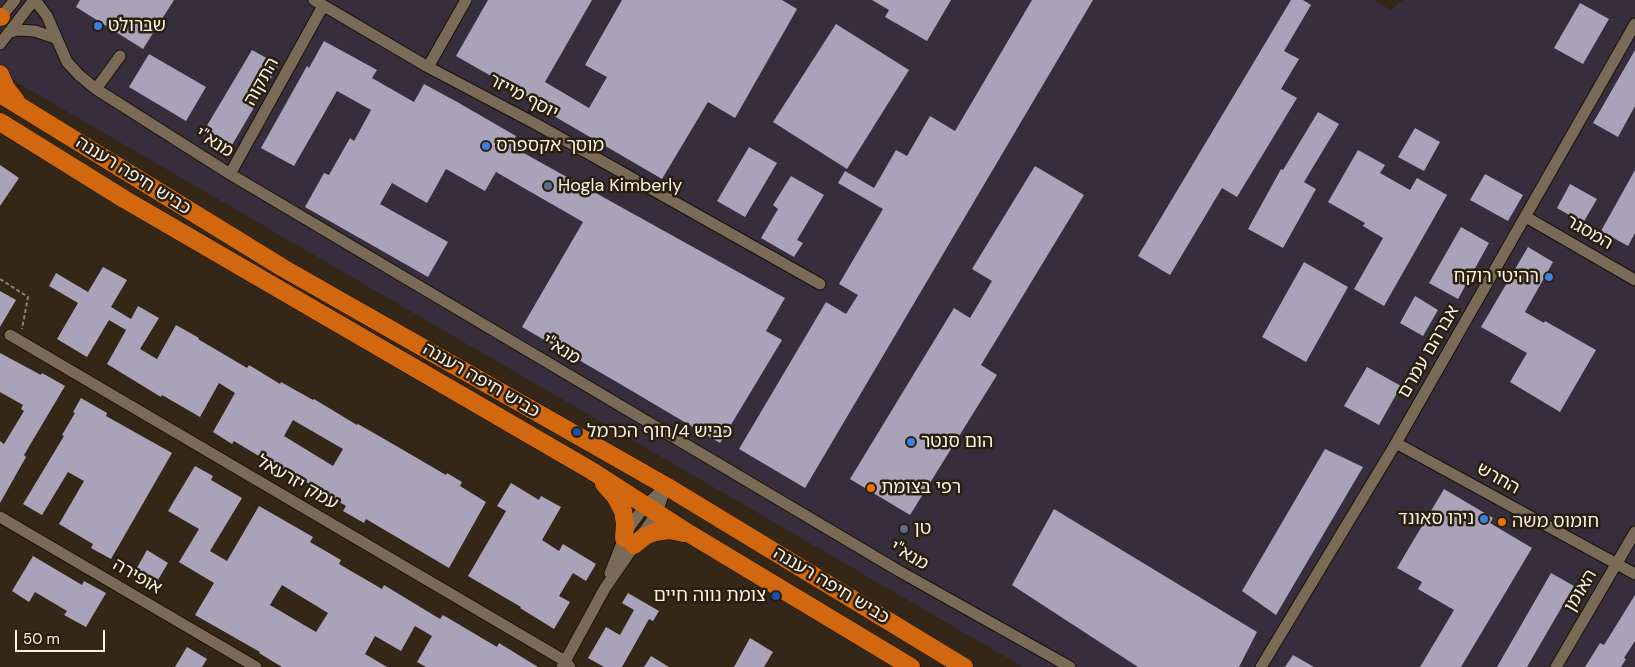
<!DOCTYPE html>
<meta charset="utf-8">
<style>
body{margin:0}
#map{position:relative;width:1635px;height:667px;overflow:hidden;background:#342717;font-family:"DM Sans",sans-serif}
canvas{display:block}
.scale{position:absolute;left:15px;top:630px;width:90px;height:22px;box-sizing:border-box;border:2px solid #fbf2e8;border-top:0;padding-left:6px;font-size:15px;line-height:18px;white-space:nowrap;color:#fbf2e8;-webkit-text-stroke:4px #2a1e0d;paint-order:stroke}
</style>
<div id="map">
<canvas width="1635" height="667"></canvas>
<div class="scale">50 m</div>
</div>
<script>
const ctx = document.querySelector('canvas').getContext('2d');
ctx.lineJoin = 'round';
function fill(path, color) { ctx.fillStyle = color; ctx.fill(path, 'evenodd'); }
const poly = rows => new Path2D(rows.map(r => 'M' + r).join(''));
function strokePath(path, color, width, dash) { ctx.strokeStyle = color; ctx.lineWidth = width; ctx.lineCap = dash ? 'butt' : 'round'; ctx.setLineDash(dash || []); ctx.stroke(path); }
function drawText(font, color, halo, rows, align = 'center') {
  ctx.font = font + ' "DM Sans","Noto Sans Hebrew",sans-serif'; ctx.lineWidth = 5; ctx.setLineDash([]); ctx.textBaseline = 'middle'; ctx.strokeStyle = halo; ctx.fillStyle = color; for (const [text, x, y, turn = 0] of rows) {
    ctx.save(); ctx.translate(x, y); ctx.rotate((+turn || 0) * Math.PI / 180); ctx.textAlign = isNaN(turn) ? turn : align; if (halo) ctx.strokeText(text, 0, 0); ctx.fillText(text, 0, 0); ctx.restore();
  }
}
fill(poly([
 [0,0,1374,0,1391,10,1403,0,1635,0,1635,667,1023,667,18,83,0,69]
]), '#362d3d');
fill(poly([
 [80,0,174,0,143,49,76,7],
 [488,0,592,0,545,82,589,108,607,77,585,65,622,0,782,0,797,9,735,118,708,102,662,179,547,112,549,109,456,56],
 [872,0,951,0,927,41,885,17,889,10],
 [1032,0,1093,0,805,488,739,449,826,302,846,314,858,295,839,284,883,209,838,183,845,171,874,188,896,150,907,156,930,116,955,131],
 [1291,0,1303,0,1311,5,1284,51,1299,59,1281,89,1297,98,1237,197,1222,188,1170,275,1138,256],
 [1580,3,1609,19,1583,64,1554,48],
 [836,24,909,70,847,169,773,122],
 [324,41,377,70,372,78,414,102,424,84,459,103,516,136,511,146,785,298,766,331,782,340,720,443,615,381,522,327,583,222,496,172,485,191,446,169,427,203,392,183,380,204,448,242,428,277,305,207,324,173,329,175,350,138,354,141,371,110,337,91,294,166,261,148,307,66,309,68],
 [252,50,279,65,232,145,205,129],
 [1635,50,1635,106,1618,137,1593,123],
 [149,54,206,87,186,121,129,87],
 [1318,112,1339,124,1304,182,1316,189,1283,248,1248,229,1281,169,1283,170],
 [1415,128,1440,142,1424,171,1398,157],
 [749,147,777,163,745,217,717,201],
 [1358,150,1385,165,1380,173,1410,190,1417,178,1447,195,1384,306,1354,289,1383,238,1363,226,1365,223,1328,202],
 [0,165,19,178,0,206],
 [1035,166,1084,195,981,365,997,375,910,515,850,479,954,308,970,318,992,281,972,269],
 [1635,170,1635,233,1628,246,1601,231],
 [1485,174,1523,195,1508,221,1470,200],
 [791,176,824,195,797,240,803,243,794,257,761,238,778,209,773,205],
 [1570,184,1597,199,1583,223,1557,208],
 [1461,227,1489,243,1458,299,1429,283],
 [1528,247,1553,262,1525,312,1544,323,1545,321,1596,350,1560,412,1510,382,1527,353,1481,327],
 [1304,262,1348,287,1306,362,1262,337],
 [103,267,127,280,111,307,131,319,138,306,159,318,140,349,157,359,176,325,199,338,198,339,247,368,249,365,280,384,281,382,313,400,314,399,357,425,358,424,386,440,446,475,447,473,462,482,460,486,486,502,449,568,366,519,364,523,343,511,346,506,268,459,267,461,234,441,232,444,213,432,235,393,219,383,200,417,162,395,161,397,107,364,126,330,109,320,87,357,57,339,78,303,49,286,56,273,88,292],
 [293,420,343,449,333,466,284,436],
 [0,291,16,300,0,327],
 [1415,296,1438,310,1423,336,1400,323],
 [0,353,41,375,42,373,65,386,24,455,26,457,0,503,0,441,4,444,24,411,21,409,23,405,0,392],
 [1367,367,1401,386,1379,425,1344,406],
 [81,398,107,413,106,416,172,453,111,559,91,548,93,544,59,524,84,481,68,472,42,515,23,504,64,436,62,435,75,413,73,412],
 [1325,449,1363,467,1276,615,1242,591],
 [195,466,213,476,211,480,242,498,210,551,227,561,259,506,313,537,310,542,341,560,339,564,382,589,384,585,440,619,443,615,497,647,499,643,538,667,426,667,417,662,432,636,415,626,401,651,375,636,365,654,387,667,282,667,259,653,260,652,195,615,214,583,179,562,199,529,168,511],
 [282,585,328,613,316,632,270,605],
 [511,483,539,500,541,496,561,507,542,540,559,551,563,544,596,564,586,581,573,573,559,596,570,602,554,629,520,608,521,607,468,576,506,511,497,506],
 [1444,489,1493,518,1490,523,1532,548,1461,667,1420,667,1454,610,1418,589,1422,582,1397,568],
 [1054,509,1257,632,1239,667,1138,667,1012,585],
 [147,550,168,563,155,585,134,573],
 [33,556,82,585,84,581,106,593,86,627,64,615,67,611,35,592,29,602,12,591],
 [1551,573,1574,586,1527,667,1497,667],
 [628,593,659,611,653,621,649,619,622,667,604,667,588,658,606,627,620,635,634,610,622,603],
 [1635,595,1635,641,1624,658,1626,659,1621,667,1585,667,1600,643,1604,645],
 [750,638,773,652,764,667,734,667],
 [187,647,207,659,202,667,175,667],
 [1293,655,1314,667,1285,667],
 [651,656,669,667,644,667]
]), '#a9a3ba');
const minor = poly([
 [35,0,47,16,67,62,79,75,96,89,230,174,899,571,1070,667],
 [314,0,428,67,536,124,820,284],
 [0,18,15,0],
 [8,33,16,30,35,31,55,38],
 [0,44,34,0],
 [428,67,466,0],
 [96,89,120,56],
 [230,174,323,6],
 [1526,217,1635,280],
 [10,335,565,661,570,667],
 [1396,443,1635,574],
 [0,517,256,667],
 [610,573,624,538,631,525,645,506,664,488],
 [562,667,605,588,657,513,666,486],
 [1261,667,1396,443,1635,24],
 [1556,667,1635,532]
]);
const highway = poly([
 [0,17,1,17],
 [0,74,6,88,16,101],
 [0,94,283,268,666,486,964,667],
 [0,122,124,199,592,471,690,534,911,667],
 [604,484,615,496,623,511,625,523,624,538],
 [634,545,645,536,655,532,669,530,684,533]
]);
strokePath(minor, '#1b1002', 13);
strokePath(highway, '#1b1002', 19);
strokePath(poly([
 [0,279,28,297,22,329]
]), '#8d8174', 2, [4, 2.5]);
strokePath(minor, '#7a6b58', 11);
strokePath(highway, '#d1670f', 18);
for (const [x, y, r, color] of [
 [98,26,5,"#3f7fe0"],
 [486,146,5,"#3f7fe0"],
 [548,186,5,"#5c6f8a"],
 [1549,277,5,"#3f7fe0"],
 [577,432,5,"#1a4fb4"],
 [911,442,5,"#3f7fe0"],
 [871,488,5,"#e8710a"],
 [1484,519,5,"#3f7fe0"],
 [1502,522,5,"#e8710a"],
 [904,529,5,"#5c6f8a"],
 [776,596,5,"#1a4fb4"]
]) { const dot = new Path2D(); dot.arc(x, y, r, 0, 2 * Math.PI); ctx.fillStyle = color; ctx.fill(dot); strokePath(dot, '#2a1e0d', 2); }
drawText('18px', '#fbf2e8', '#2a1e0d', [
 ["שברולט",108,26],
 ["מוסך אקספרס",496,146],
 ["Hogla Kimberly",558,186],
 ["רהיטי רוקח",1539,277,"right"],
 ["כביש 4/חוף הכרמל",587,432],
 ["הום סנטר",921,442],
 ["רפי בצומת",881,488],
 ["נירו סאונד",1474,519,"right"],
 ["חומוס משה",1512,522],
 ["טן",914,529],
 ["צומת נווה חיים",766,596,"right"]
], 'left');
drawText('18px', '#fbf2e8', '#2a1e0d', [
 ["התקוה",262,82,-61],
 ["יוסף מייזר",523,97,28],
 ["מנא\"י",214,143,32],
 ["כביש חיפה רעננה",133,176,32],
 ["המסגר",1589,233,30],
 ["מנא\"י",561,350,31],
 ["אברהם עמרם",1429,352,-60],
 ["כביש חיפה רעננה",481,381,30],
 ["החרש",1498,479,29],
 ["עמק יזרעאל",297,483,30],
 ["מנא\"י",909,556,30],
 ["אופירה",137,577,30],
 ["כביש חיפה רעננה",831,586,31],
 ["האומן",1581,591,-59]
]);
</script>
